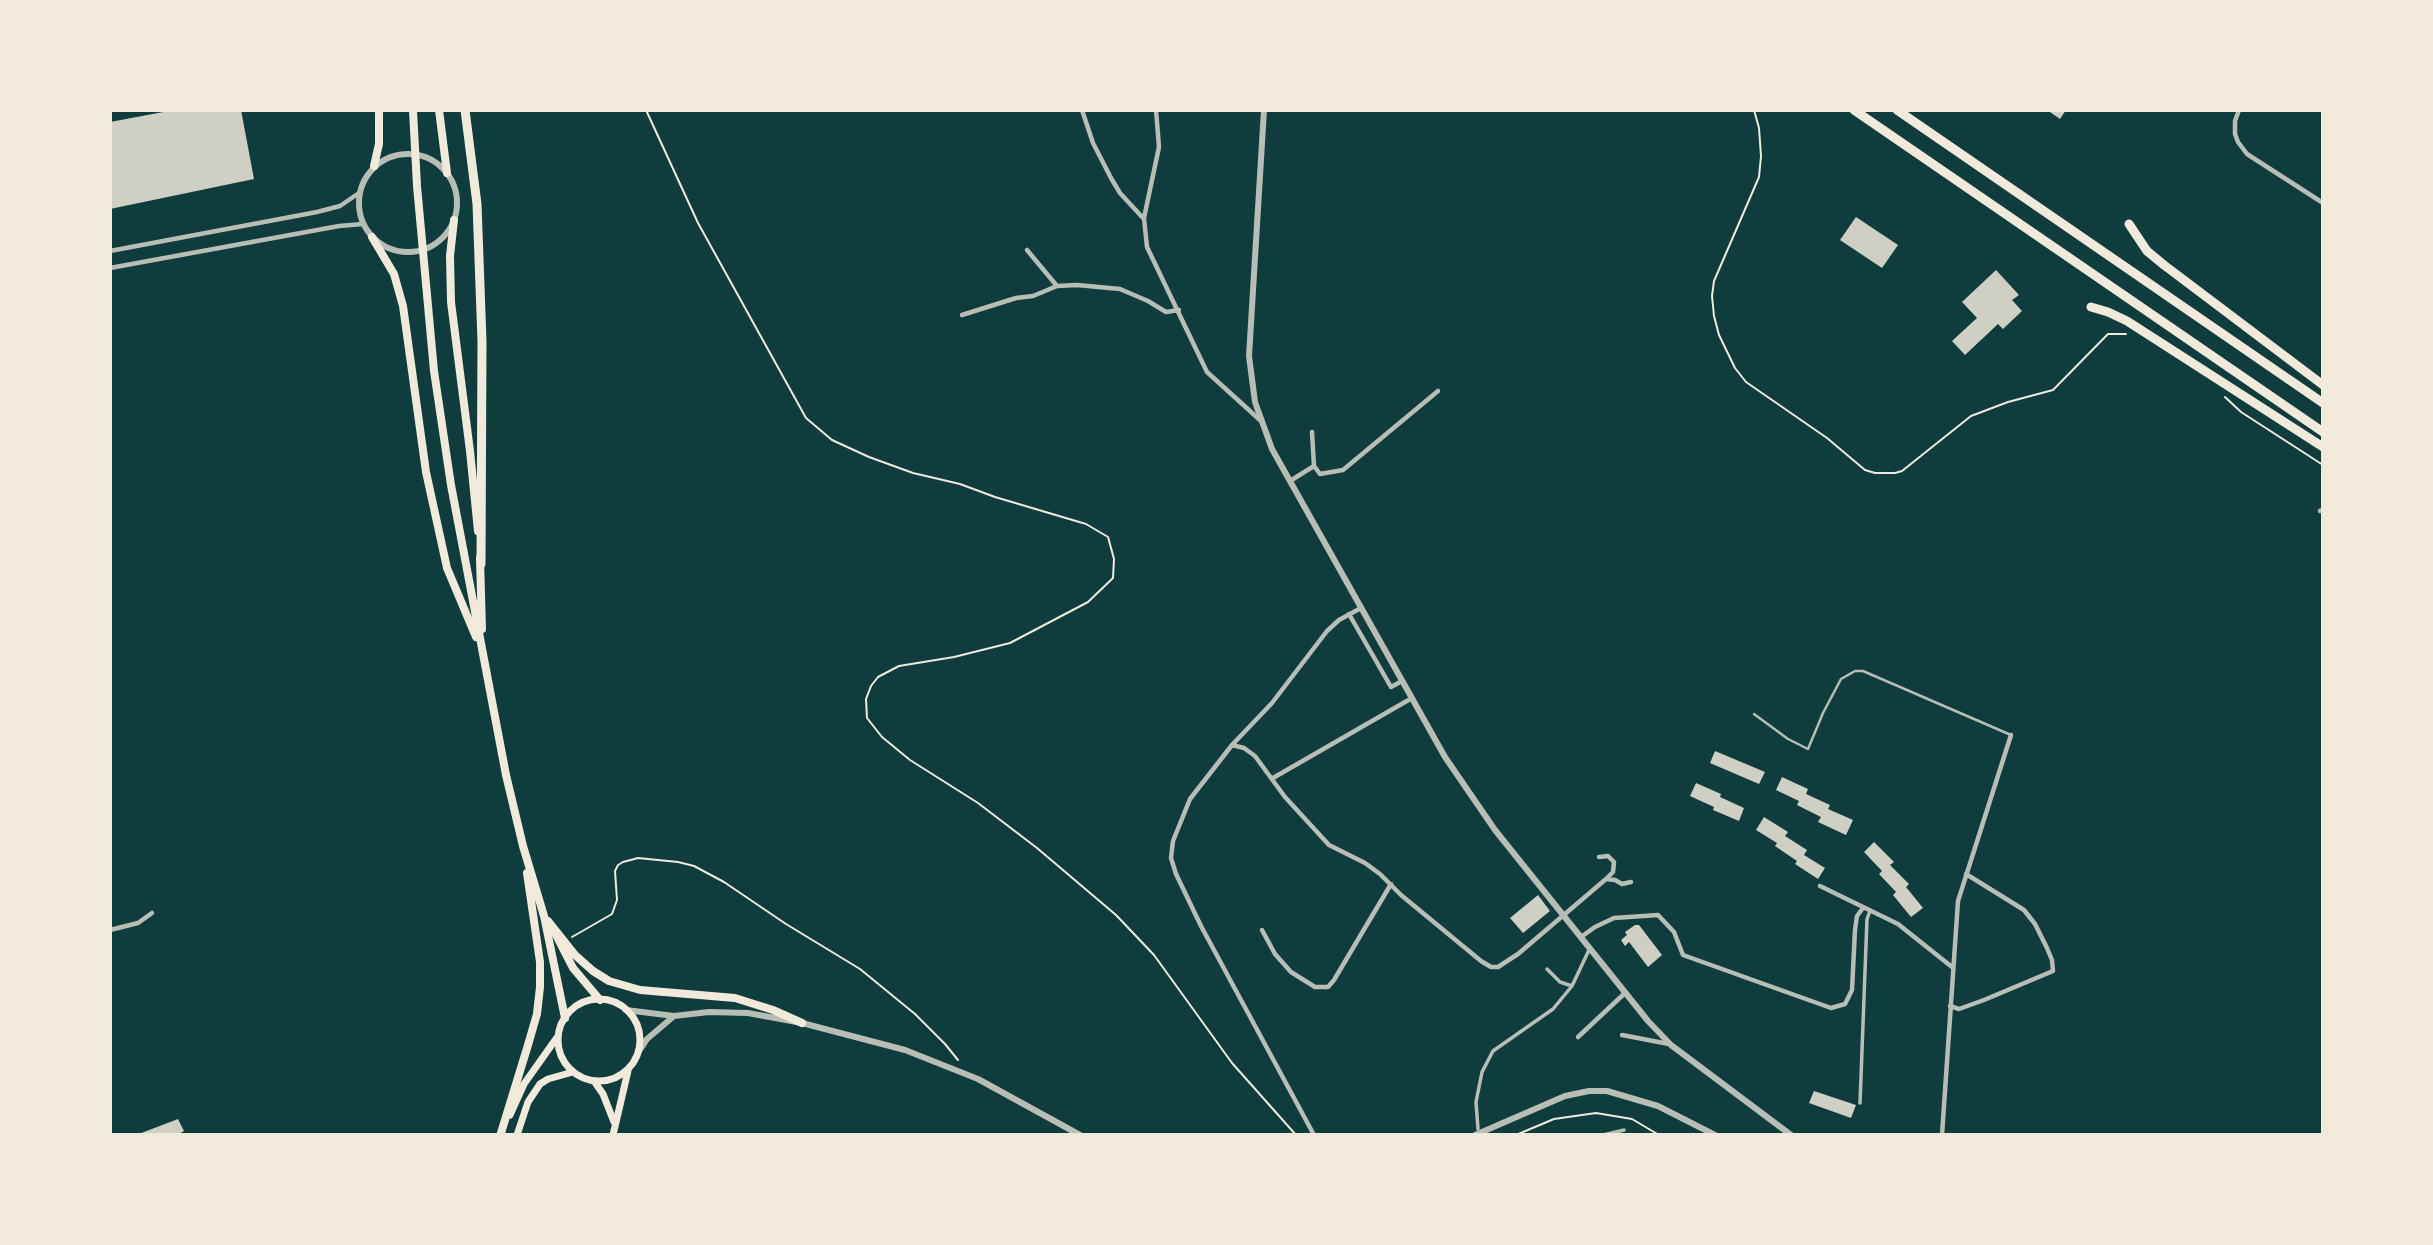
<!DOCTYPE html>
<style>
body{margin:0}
#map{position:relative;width:2433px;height:1245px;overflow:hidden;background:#0f3d3e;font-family:Manrope,sans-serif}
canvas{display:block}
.frame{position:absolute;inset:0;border:112px solid #f1e9da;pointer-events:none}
</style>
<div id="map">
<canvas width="2433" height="1245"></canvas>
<div class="frame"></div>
</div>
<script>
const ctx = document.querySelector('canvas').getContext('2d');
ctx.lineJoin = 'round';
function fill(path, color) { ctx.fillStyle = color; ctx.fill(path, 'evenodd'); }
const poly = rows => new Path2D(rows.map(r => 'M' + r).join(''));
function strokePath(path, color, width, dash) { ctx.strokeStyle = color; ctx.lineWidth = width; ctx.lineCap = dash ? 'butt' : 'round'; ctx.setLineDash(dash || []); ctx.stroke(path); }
fill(poly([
 [174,110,241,110,254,179,110,209,110,122],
 [2047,110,2066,110,2060,119],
 [1856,217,1898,245,1882,268,1840,240],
 [1996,270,2019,295,2012,300,2022,311,2003,329,1998,324,1965,355,1952,341,1977,318,1962,302],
 [1715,751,1765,772,1759,784,1710,763],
 [1782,777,1808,789,1806,794,1830,805,1828,809,1853,820,1846,835,1818,822,1821,817,1797,805,1799,801,1776,790],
 [1696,783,1721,794,1720,797,1744,808,1739,821,1713,810,1714,807,1690,796],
 [1764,817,1788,832,1785,836,1807,850,1804,855,1825,868,1818,879,1795,864,1797,861,1775,846,1777,843,1756,830],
 [1874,842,1894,862,1890,865,1909,884,1906,887,1923,908,1911,917,1893,895,1896,892,1879,874,1882,871,1864,852],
 [1538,895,1550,911,1523,933,1510,918],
 [1635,925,1639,925,1662,955,1648,967,1629,942,1625,946,1621,940,1627,935,1625,932],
 [1814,1091,1856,1105,1851,1118,1809,1103],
 [178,1119,184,1131,177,1135,136,1135]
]), '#cfcfc3');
strokePath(poly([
 [646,110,698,223,806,418,832,440,869,457,913,473,960,484,995,497,1086,524,1108,537,1114,559,1113,578,1088,602,1010,643,954,657,899,666,878,677,871,686,866,699,867,718,882,737,910,760,978,803,1037,848,1116,915,1154,955,1232,1063,1296,1135],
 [1754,110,1759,128,1761,156,1759,177,1714,281,1712,296,1714,316,1719,335,1735,368,1746,382,1827,438,1865,470,1875,473,1895,473,1902,471,1971,416,2008,402,2053,390,2108,334,2126,334],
 [2225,397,2241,412,2323,465],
 [572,937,612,914,617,900,615,871,618,865,623,862,638,858,678,862,694,866,724,882,786,924,860,969,915,1014,945,1044,958,1060],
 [1516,1135,1554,1119,1596,1113,1632,1119,1659,1135]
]), '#f1e9da', 2);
strokePath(poly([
 [1754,714,1788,739,1808,749,1823,713,1841,679,1855,671,1863,671,2011,735]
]), '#b8beb3', 2.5);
strokePath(poly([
 [1547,969,1560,982,1572,986],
 [1860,1103,1867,919,1870,911],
 [1478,1129,1476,1102,1482,1072,1493,1051,1553,1009,1572,986,1589,950],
 [1603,1135,1624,1130]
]), '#b8beb3', 3.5);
strokePath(poly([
 [1082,110,1093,143,1111,178,1120,193,1143,218],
 [1156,110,1159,147,1144,218,1147,247,1207,372,1261,421],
 [2239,110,2235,121,2235,134,2238,142,2247,154,2323,203],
 [1027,250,1057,286],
 [110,251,317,212,340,206,359,193],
 [110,268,339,226,363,224],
 [962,315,1016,298,1033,296,1057,286,1077,285,1120,289,1148,301,1166,312,1179,310],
 [1314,466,1320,474,1343,470,1438,391],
 [1290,481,1314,466,1312,432],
 [2320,511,2323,510],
 [1349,614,1391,687,1402,681],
 [1232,745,1272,703,1327,631,1339,620,1361,608],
 [1273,778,1412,698],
 [1599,857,1608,856,1614,862,1613,872,1606,879],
 [1820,886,1898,924,1952,967],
 [110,930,138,923,152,913],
 [1262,930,1275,954,1291,972,1315,987,1328,987,1334,980,1391,884],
 [1581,937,1595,927,1614,918,1658,915,1674,932,1683,955,1831,1008,1845,1004,1852,990,1855,930,1857,916,1863,908],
 [1950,1006,1959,1009,1984,1000,2053,971,2052,960,2047,948,2035,924,2024,910,1966,874],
 [1622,1035,1669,1044],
 [1578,1037,1625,993],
 [1314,1135,1201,926,1176,874,1171,858,1173,841,1190,799,1232,745,1244,748,1255,756,1285,797,1329,845,1365,863,1380,874,1401,895,1481,961,1491,967,1498,967,1518,954,1606,879,1615,880,1622,884,1631,882],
 [1942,1135,1958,901,2011,735]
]), '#b8beb3', 4.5);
strokePath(poly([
 [1264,110,1249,356,1255,402,1272,449,1445,757,1495,830,1648,1021,1671,1045,1791,1135],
 '359 203a49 49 0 1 1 98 0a49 49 0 1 1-98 0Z',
 [626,1010,674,1016,709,1012,748,1013,802,1023,905,1050,978,1079,1080,1135],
 [639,1051,647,1039,674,1016],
 [1475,1135,1565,1096,1589,1091,1607,1091,1658,1106,1715,1135]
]), '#b8beb3', 6);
strokePath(poly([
 '558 1040a41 41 0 1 1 82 0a41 41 0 1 1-82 0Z',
 [594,1081,603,1094,614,1122],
 [510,1115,524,1084,558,1036],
 [517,1135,528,1102,540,1084,548,1079,573,1072],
 [613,1135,628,1071]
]), '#f1e9da', 7);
strokePath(poly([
 [413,110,417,186,434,371,451,485,506,775,523,846,544,916,565,1018],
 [439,110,447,173],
 [374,166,379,144,379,110],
 [454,220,450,256,451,302,470,451,478,531],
 [372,237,394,274,403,306,426,472,447,568,476,637],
 [480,558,482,629],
 [548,921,575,955,593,971,609,981,640,990,735,998,773,1010,802,1023],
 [555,933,573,968,600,1000],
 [501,1133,528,1045,537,1014,540,987,540,962,527,873]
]), '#f1e9da', 8);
strokePath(poly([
 [379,110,379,111],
 [465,110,477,204,482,341,481,564],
 [1854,110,2323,432],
 [1897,110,2323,403],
 [2129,224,2147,251,2164,265,2323,385],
 [2091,307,2108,312,2127,321,2323,447]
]), '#f1e9da', 9);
</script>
